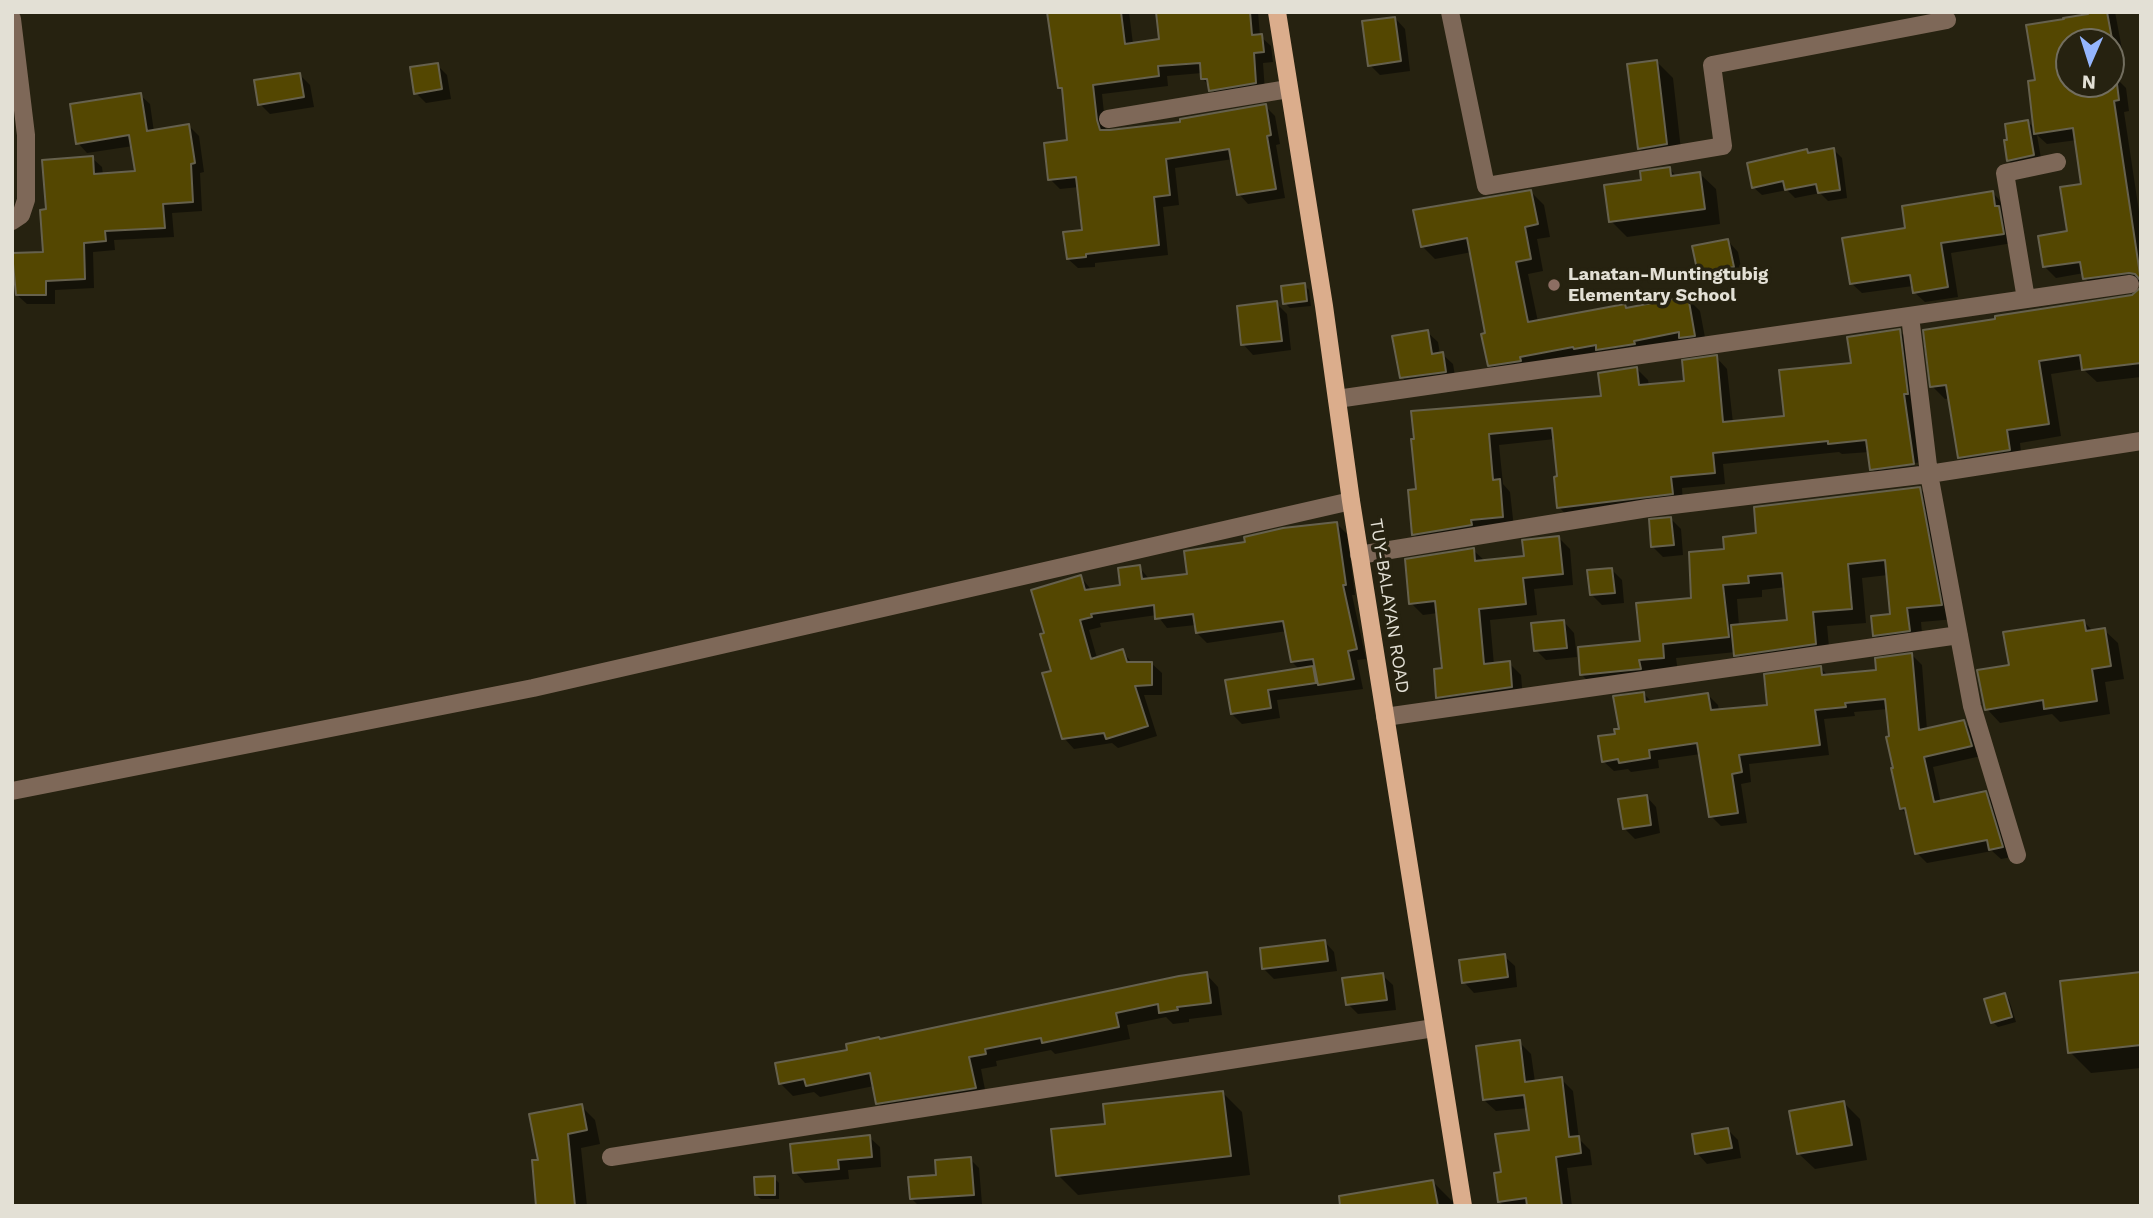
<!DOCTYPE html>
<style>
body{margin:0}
#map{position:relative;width:2153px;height:1218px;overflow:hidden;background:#262210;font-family:"Work Sans",sans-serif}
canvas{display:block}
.frame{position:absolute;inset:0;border:14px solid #e3e0d5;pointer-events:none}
.north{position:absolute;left:2055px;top:28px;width:70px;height:70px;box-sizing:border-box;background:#262210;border:2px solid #726e5f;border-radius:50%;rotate:183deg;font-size:19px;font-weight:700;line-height:28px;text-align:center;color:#e3e0d5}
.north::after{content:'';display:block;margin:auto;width:24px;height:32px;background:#95b6fd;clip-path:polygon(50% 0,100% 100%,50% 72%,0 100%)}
</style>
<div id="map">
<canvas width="2153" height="1218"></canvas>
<div class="frame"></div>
<div class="north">N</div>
</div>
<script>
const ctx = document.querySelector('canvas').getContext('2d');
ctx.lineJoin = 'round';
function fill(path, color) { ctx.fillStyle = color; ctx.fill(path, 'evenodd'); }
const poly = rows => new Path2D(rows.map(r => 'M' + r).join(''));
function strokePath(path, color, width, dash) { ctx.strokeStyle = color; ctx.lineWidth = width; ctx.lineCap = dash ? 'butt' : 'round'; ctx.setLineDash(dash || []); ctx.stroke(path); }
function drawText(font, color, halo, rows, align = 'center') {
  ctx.font = font + ' "Work Sans",sans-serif'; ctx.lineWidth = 7; ctx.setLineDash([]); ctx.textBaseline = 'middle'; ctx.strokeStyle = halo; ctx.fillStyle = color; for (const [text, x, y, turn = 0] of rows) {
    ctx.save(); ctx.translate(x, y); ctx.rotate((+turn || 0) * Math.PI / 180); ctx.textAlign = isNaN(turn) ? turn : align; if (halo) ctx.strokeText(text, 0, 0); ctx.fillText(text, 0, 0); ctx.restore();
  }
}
fill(poly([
 [1048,12,1129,12,1133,44,1161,41,1158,12,1258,12,1260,36,1271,46,1273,62,1263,63,1265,92,1221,100,1203,79,1202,73,1167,76,1168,86,1102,94,1106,132,1182,123,1265,106,1275,116,1280,144,1276,145,1285,198,1248,204,1239,194,1233,159,1175,168,1179,205,1163,207,1168,255,1095,263,1095,267,1078,268,1068,259,1084,231,1079,187,1060,189,1050,179,1069,142,1064,92,1060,87],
 [2089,12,2115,12,2122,49,2111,51,2111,42,2069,42,2069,84,2111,84,2111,78,2115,77,2126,88,2129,111,2124,112,2141,225,2141,283,2096,289,2085,278,2084,273,2056,278,2045,267,2069,233,2083,185,2077,140,2047,144,2037,135,2042,164,2017,169,2008,160,2028,122,2035,129,2037,82,2090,15],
 [1395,18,1405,29,1410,71,1380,75,1370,65],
 [1657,62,1673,78,1682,159,1655,164,1639,148],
 [437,65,447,75,451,99,426,103,416,93],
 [300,75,310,85,314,107,270,114,260,104],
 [140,95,150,104,154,132,189,126,199,136,204,172,200,173,202,211,172,213,174,237,114,240,115,250,93,252,94,288,55,290,55,304,27,304,17,295,16,286,12,282,12,255,45,254,47,211,92,158,102,167,103,175,137,172,133,146,87,153,78,143],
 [1834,150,1842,158,1847,198,1828,201,1820,193,1795,198,1787,190,1762,195,1753,187,1807,151,1810,154],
 [1669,168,1677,177,1700,174,1716,189,1720,224,1627,237,1611,221,1643,181],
 [1531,192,1544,205,1550,237,1537,239,1543,271,1528,274,1538,322,1624,305,1628,309,1687,298,1700,311,1707,348,1502,378,1489,365,1487,334,1472,252,1435,259,1422,246],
 [1993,193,2003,204,2013,243,1951,253,1958,297,1925,302,1914,292,1913,286,1862,293,1851,283,1907,230],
 [1728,241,1738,252,1743,277,1710,283,1699,273],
 [1304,285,1309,290,1311,306,1290,308,1285,303],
 [2141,290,2141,377,2097,382,2083,369,2051,374,2061,436,2020,443,2022,462,1972,470,1959,457,1950,398,1945,399,1932,386,2132,297],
 [1276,303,1287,314,1291,350,1253,355,1243,344],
 [1899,331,1911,342,1923,462,1879,467,1879,470,1923,465,1925,475,1883,480,1872,469,1869,452,1842,454,1839,452,1723,464,1725,484,1682,488,1683,504,1570,519,1559,507,1559,478,1555,439,1499,445,1503,484,1510,492,1514,528,1425,545,1414,534,1418,490,1413,441,1602,397,1637,369,1648,380,1649,386,1686,382,1716,357,1727,369,1733,423,1786,417],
 [1427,332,1438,342,1440,354,1442,354,1453,364,1456,382,1412,388,1402,377],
 [1919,488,1934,503,1955,619,1921,622,1923,645,1889,649,1874,635,1892,616,1888,575,1862,578,1866,623,1827,626,1830,658,1750,669,1736,652,1676,658,1678,672,1596,689,1582,675,1642,643,1638,604,1695,597,1726,550,1758,535],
 [1786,587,1789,621,1739,626,1737,599,1762,597,1762,590],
 [1670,518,1681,529,1683,555,1663,557,1653,547],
 [1337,524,1347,534,1355,595,1352,595,1366,659,1357,660,1363,689,1277,700,1280,718,1242,724,1232,714,1227,682,1300,670,1292,662,1287,631,1207,643,1197,633,1196,625,1167,628,1157,615,1100,623,1101,627,1089,630,1097,658,1122,651,1133,664,1151,663,1162,673,1162,695,1144,695,1157,736,1118,748,1112,743,1074,749,1064,738,1046,634,1081,577,1092,591,1122,587,1139,567,1150,580,1189,576,1247,543],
 [1558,537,1570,549,1573,585,1534,589,1537,615,1490,620,1494,665,1509,663,1521,675,1523,699,1450,709,1438,697,1444,669,1438,613,1423,615,1411,603,1473,550,1485,561,1526,558],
 [1612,570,1622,580,1624,603,1602,605,1591,594],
 [2083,621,2093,631,2104,630,2118,643,2124,679,2105,682,2110,714,2060,722,2052,714,2000,723,1987,709,2011,666],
 [1564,622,1574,633,1577,657,1546,660,1536,650],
 [1912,655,1922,665,1927,730,1964,722,1974,732,1981,756,1933,767,1941,803,1985,793,1996,803,2012,857,2001,859,1992,851,1927,863,1917,853,1909,816,1901,809,1888,709,1854,712,1855,716,1824,719,1829,755,1749,764,1751,782,1741,784,1747,823,1721,826,1711,816,1701,754,1658,760,1659,768,1631,772,1628,769,1614,771,1603,761,1643,693,1653,703,1708,695,1718,705,1719,711,1768,707,1821,668,1828,676,1878,671],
 [1646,796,1656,807,1660,833,1635,839,1624,828],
 [1324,941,1334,952,1337,971,1274,979,1264,969],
 [1504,956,1515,966,1517,987,1474,993,1464,982],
 [1206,974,1218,987,1222,1015,1189,1019,1189,1022,1173,1024,1166,1017,1127,1025,1130,1039,1055,1054,1051,1050,996,1061,997,1066,981,1069,987,1100,890,1115,878,1103,874,1086,820,1097,814,1092,793,1096,781,1084,849,1051,881,1041],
 [2141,974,2141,1068,2091,1073,2070,1052],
 [1382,975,1393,985,1396,1010,1358,1014,1348,1004],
 [2005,995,2009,1000,2016,1022,1998,1027,1993,1022],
 [1519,1042,1531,1054,1535,1082,1561,1079,1573,1091,1579,1139,1590,1150,1592,1165,1567,1168,1572,1206,1504,1206,1499,1201,1503,1173,1531,1131,1528,1108,1496,1111,1484,1100],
 [1222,1092,1242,1112,1250,1175,1078,1195,1058,1175,1107,1125],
 [1844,1103,1860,1119,1867,1160,1815,1169,1799,1154],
 [581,1106,595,1120,600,1144,581,1148,587,1206,538,1206,540,1161],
 [1728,1130,1738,1140,1741,1158,1707,1164,1697,1153],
 [869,1137,880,1147,881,1167,848,1170,849,1179,805,1183,795,1172],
 [970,1159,979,1168,982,1204,919,1206,912,1199,938,1177],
 [774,1178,779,1183,779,1199,761,1199,756,1195],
 [1433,1182,1453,1202,1454,1206,1371,1206]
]), '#0007');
const building = poly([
 [1047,12,1121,12,1125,44,1159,39,1156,12,1250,12,1252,35,1262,34,1264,52,1254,53,1256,83,1209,91,1207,79,1201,79,1200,63,1158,66,1159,76,1093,85,1097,120,1100,130,1110,130,1180,122,1180,119,1266,104,1271,135,1267,136,1276,189,1237,195,1229,149,1166,159,1170,195,1154,197,1159,245,1086,254,1086,257,1067,259,1063,232,1082,230,1076,177,1048,180,1044,143,1067,140,1062,88,1058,88,1047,12],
 [2088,12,2107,12,2112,39,2069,42,2069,84,2117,84,2119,100,2114,101,2141,281,2135,274,2129,273,2083,279,2080,262,2043,267,2038,236,2067,231,2060,187,2081,184,2073,128,2034,134,2028,81,2035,80,2026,25,2064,19,2063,18,2088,14,2088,12],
 [1395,17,1401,61,1368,66,1362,21,1395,17],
 [1657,60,1667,144,1638,149,1627,64,1657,60],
 [438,63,442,89,414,94,410,67,438,63],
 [300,73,304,97,258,105,254,80,300,73],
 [141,93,147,131,189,124,195,163,191,164,193,202,163,204,165,228,105,231,106,241,84,243,85,279,46,281,46,295,16,295,12,253,43,252,40,210,46,209,42,160,93,156,94,174,135,171,129,135,76,144,70,104,141,93],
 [2028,120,2034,155,2007,161,2004,140,2007,140,2005,124,2028,120],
 [1834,148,1840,190,1818,193,1816,184,1785,190,1783,181,1752,188,1747,163,1807,149,1808,153,1834,148],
 [1670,167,1671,176,1700,172,1705,209,1609,222,1604,185,1641,180,1640,171,1670,167],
 [1531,190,1538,224,1525,227,1531,259,1516,262,1528,322,1625,304,1626,308,1688,296,1695,336,1679,338,1679,332,1634,341,1635,344,1596,350,1596,345,1574,349,1573,347,1520,357,1521,361,1488,366,1481,334,1485,333,1467,238,1421,247,1413,210,1531,190],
 [1993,191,1995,206,1999,206,2004,234,1941,243,1948,287,1913,293,1910,275,1850,284,1842,238,1905,228,1902,206,1993,191],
 [1728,239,1734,267,1698,274,1692,246,1728,239],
 [1305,283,1307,301,1283,304,1281,286,1305,283],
 [2141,287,2141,363,2082,370,2080,355,2039,361,2049,424,2007,430,2010,450,1958,458,1946,385,1930,387,1923,330,1995,319,1995,316,2132,295,2141,287],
 [1277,301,1282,341,1241,345,1237,306,1277,301],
 [1900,329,1908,394,1904,394,1914,464,1870,470,1866,440,1828,444,1828,441,1713,453,1715,473,1671,477,1673,494,1557,508,1554,477,1557,476,1552,428,1489,434,1493,480,1500,479,1503,517,1471,520,1472,525,1412,535,1408,490,1416,489,1411,439,1414,439,1411,411,1601,396,1598,373,1637,367,1639,385,1684,381,1682,360,1717,355,1723,422,1784,416,1779,370,1851,363,1847,337,1900,329],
 [1428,330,1432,354,1443,352,1446,372,1400,378,1392,336,1428,330],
 [1920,487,1942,605,1907,608,1910,631,1873,636,1871,616,1890,614,1885,560,1848,564,1852,609,1813,612,1816,644,1734,656,1731,625,1787,620,1782,573,1748,576,1749,583,1723,585,1729,637,1663,644,1664,658,1639,660,1641,669,1580,675,1578,647,1640,641,1636,603,1691,598,1689,552,1724,549,1723,537,1756,533,1754,507,1920,487],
 [1671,517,1674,545,1651,547,1649,519,1671,517],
 [1337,522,1346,585,1343,585,1357,649,1348,651,1354,679,1318,685,1313,659,1291,662,1283,621,1196,633,1193,614,1155,619,1154,605,1091,614,1092,617,1080,620,1091,659,1123,649,1127,662,1152,662,1152,685,1135,686,1148,726,1106,739,1104,733,1062,739,1042,673,1051,671,1040,634,1044,633,1031,590,1081,575,1085,590,1120,585,1118,568,1140,565,1142,579,1187,574,1184,551,1245,542,1244,537,1283,528,1337,522],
 [1559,536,1563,574,1523,578,1526,604,1479,609,1484,664,1510,661,1512,687,1436,698,1434,669,1442,668,1435,601,1409,604,1405,559,1474,548,1475,561,1524,556,1522,540,1559,536],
 [1612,568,1615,593,1590,595,1587,570,1612,568],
 [1564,620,1567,648,1534,651,1531,623,1564,620],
 [2084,620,2086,631,2105,628,2111,666,2092,669,2097,701,2044,709,2043,700,1985,710,1977,670,2009,665,2003,632,2084,620],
 [1912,653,1919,730,1964,720,1972,746,1924,757,1934,802,1986,791,2003,847,1989,850,1987,840,1915,854,1905,808,1900,809,1891,768,1893,768,1886,737,1889,736,1885,699,1845,703,1846,707,1815,710,1820,745,1739,755,1742,772,1732,774,1738,813,1709,817,1697,743,1649,750,1650,758,1619,763,1618,759,1602,762,1598,736,1615,734,1614,729,1619,729,1613,696,1644,692,1645,702,1708,693,1711,710,1767,705,1764,674,1821,666,1822,675,1876,670,1875,658,1912,653],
 [1313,666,1316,683,1268,690,1271,708,1231,714,1225,680,1313,666],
 [1647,795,1651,825,1623,829,1618,799,1647,795],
 [1325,940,1328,961,1262,969,1260,948,1325,940],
 [1505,954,1508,977,1462,983,1459,960,1505,954],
 [1207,972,1211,1003,1177,1007,1178,1010,1159,1013,1158,1004,1116,1013,1119,1027,1042,1043,1041,1038,985,1049,986,1054,969,1057,976,1088,876,1104,870,1073,806,1086,804,1079,779,1084,775,1063,847,1050,846,1044,879,1037,880,1039,1179,976,1207,972],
 [2141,972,2141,1045,2068,1053,2060,981,2141,972],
 [1383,973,1387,1000,1346,1005,1342,978,1383,973],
 [2005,993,2012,1017,1991,1023,1984,999,2005,993],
 [1520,1040,1525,1082,1562,1077,1569,1137,1579,1136,1581,1153,1556,1157,1562,1206,1527,1206,1526,1198,1498,1202,1494,1173,1501,1172,1495,1134,1529,1130,1524,1095,1483,1100,1476,1046,1520,1040],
 [1223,1091,1231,1156,1056,1176,1051,1129,1105,1124,1103,1104,1223,1091],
 [1844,1101,1852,1145,1797,1154,1789,1111,1844,1101],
 [582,1104,587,1130,568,1134,575,1206,536,1206,532,1160,538,1160,529,1114,582,1104],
 [1728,1128,1732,1148,1695,1154,1692,1134,1728,1128],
 [870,1135,872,1157,838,1160,839,1169,793,1173,790,1144,870,1135],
 [971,1157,974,1195,910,1199,908,1177,936,1175,935,1160,971,1157],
 [775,1176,775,1195,755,1195,754,1177,775,1176],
 [1433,1180,1438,1206,1340,1206,1339,1196,1433,1180]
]);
fill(building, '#544701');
strokePath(building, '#66614d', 2);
strokePath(poly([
 [1450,12,1486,186,1723,146,1712,65,1947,20],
 [12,19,26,135,26,200,21,215,12,221],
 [1108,119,1288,89],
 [2026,299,2005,173,2057,162],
 [1910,316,1929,474,1972,706,2017,855],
 [1337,399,2130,284],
 [1359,555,1648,508,1929,474,2141,441],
 [1385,717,1959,635],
 [12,791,533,688,1351,501],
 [611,1157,1434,1028]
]), '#7e6858', 18);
strokePath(poly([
 [1277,12,1324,306,1351,501,1463,1206]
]), '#dbad8c', 18);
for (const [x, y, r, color] of [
 [1554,285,7,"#8d6e63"]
]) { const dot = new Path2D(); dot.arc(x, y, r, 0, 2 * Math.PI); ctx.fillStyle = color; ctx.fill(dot); strokePath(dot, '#262210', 2.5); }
drawText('bold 18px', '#e3e0d5', '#262210', [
 ["Lanatan-Muntingtubig",1568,275],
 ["Elementary School",1568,296]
], 'left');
drawText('18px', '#e3e0d5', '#262210', [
 ["TUY-BALAYAN ROAD",1389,606,81]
]);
</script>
